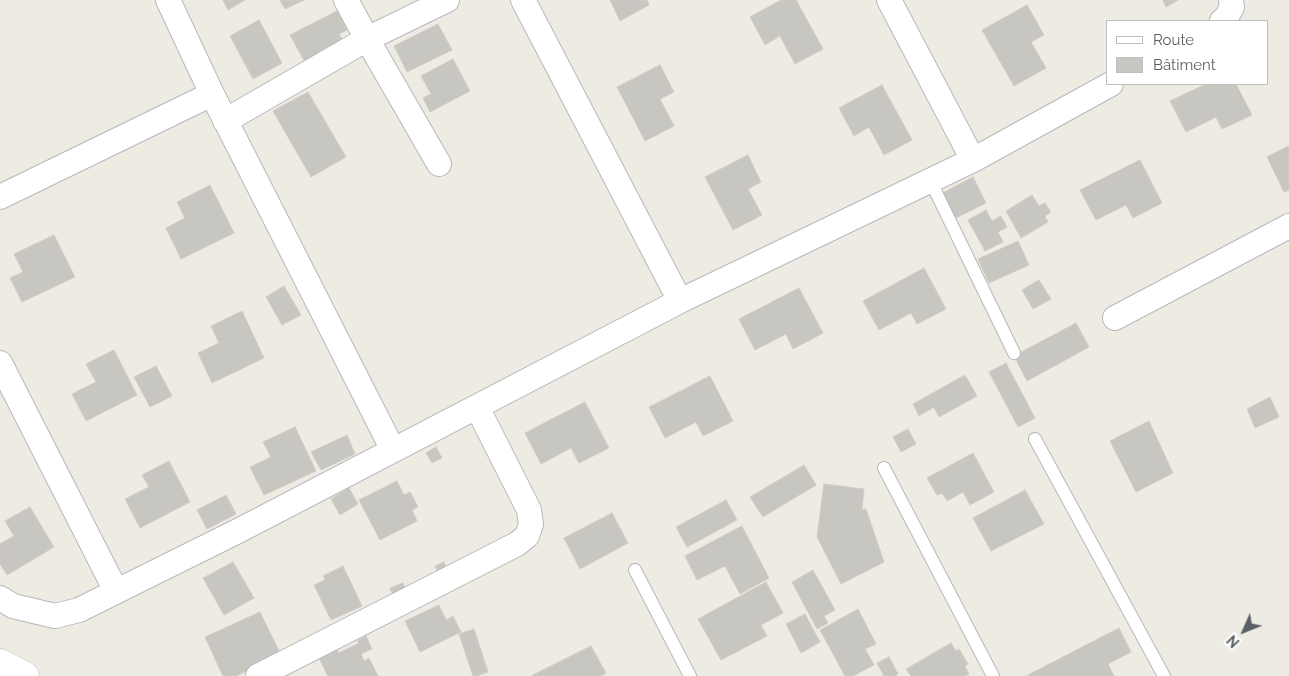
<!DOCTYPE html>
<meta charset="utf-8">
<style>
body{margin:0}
#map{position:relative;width:1289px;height:676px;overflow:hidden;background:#eeebe3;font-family:Raleway,sans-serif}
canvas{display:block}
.legend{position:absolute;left:1106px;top:20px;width:162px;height:65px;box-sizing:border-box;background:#fff;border:1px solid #bdbfc1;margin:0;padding:6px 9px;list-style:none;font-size:15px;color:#5b5e63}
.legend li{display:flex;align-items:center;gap:10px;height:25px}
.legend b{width:25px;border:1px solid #bdbfc1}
.north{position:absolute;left:1219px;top:606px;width:50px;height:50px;-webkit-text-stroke:4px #fff;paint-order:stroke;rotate:226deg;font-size:14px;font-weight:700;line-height:20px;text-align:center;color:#5b5e63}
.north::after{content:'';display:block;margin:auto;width:18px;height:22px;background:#5b5e63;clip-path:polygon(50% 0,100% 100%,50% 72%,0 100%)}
</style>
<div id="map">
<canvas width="1289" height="676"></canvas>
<ul class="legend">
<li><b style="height:6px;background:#fff"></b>Route</li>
<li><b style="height:14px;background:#c8c6c0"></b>Bâtiment</li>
</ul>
<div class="north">N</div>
</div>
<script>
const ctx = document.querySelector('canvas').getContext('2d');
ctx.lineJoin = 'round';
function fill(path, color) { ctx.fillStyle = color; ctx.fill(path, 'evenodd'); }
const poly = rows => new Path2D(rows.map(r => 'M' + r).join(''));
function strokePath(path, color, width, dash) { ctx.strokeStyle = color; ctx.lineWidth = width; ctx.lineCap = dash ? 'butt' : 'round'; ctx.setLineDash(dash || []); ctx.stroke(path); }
const building = poly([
 [223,0,245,0,228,10,223,0],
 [280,0,304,0,285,9,280,0],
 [610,0,647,0,649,5,620,21,610,0],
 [781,0,796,0,823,49,795,64,780,36,765,45,750,17,781,0],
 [1163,0,1178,0,1166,7,1163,0],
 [1027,5,1044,35,1031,42,1046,68,1014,86,982,30,1027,5],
 [337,11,347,30,339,34,346,46,307,66,290,35,337,11],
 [259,20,282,63,253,79,230,36,259,20],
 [438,24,452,50,407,72,394,46,438,24],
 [453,59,470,91,430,112,423,98,431,94,421,76,453,59],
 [660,65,674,92,660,99,674,126,645,141,617,87,660,65],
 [1206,84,1236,84,1252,115,1222,129,1216,117,1186,132,1170,101,1206,84],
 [882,85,912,140,884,155,869,127,854,136,839,108,882,85],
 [308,92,346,157,311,177,273,111,308,92],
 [1288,146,1289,149,1289,190,1284,192,1267,157,1288,146],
 [748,155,761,182,748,189,762,215,733,230,705,177,748,155],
 [1140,160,1162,203,1133,218,1126,205,1096,220,1080,190,1140,160],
 [973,177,986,203,948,222,935,197,973,177],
 [210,185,234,233,181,259,166,228,185,218,177,202,210,185],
 [1032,195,1039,206,1045,203,1051,212,1045,216,1048,222,1021,238,1006,211,1032,195],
 [986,210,992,221,1001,216,1007,227,998,232,1003,242,985,251,968,220,986,210],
 [54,235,75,277,22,302,10,278,23,272,14,254,54,235],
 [1018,241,1029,265,989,283,978,259,1018,241],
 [924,268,946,309,917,324,911,313,879,330,863,301,924,268],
 [1039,280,1051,299,1033,309,1022,290,1039,280],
 [284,286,301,315,282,325,266,297,284,286],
 [799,288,823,333,793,349,786,334,755,350,739,319,799,288],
 [242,311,264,358,212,383,198,353,219,343,211,326,242,311],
 [1076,323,1089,347,1027,381,1014,356,1076,323],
 [114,350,137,395,86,421,72,394,96,382,86,364,114,350],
 [1006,363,1035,418,1018,427,989,372,1006,363],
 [156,366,172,396,150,407,134,377,156,366],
 [965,375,977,396,939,417,934,407,919,416,913,404,965,375],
 [710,376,733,421,703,436,696,422,665,438,649,407,710,376],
 [1270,397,1279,417,1255,428,1247,409,1270,397],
 [585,402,609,448,579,463,571,448,541,464,525,433,585,402],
 [1149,421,1173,473,1136,492,1110,441,1149,421],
 [295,427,316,471,264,495,250,467,271,457,263,442,295,427],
 [908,429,916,444,901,452,893,437,908,429],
 [347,435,355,454,321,470,311,452,347,435],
 [436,447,442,458,432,463,426,453,436,447],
 [973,453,994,492,970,505,963,492,947,501,942,493,937,495,927,478,973,453],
 [169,461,190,502,140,528,125,499,149,487,142,475,169,461],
 [804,465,816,485,763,517,750,497,804,465],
 [397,481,404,495,410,492,418,507,412,510,417,521,380,540,359,500,397,481],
 [824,484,864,489,862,510,866,509,884,562,841,584,817,537,824,484],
 [349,488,358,504,340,515,331,499,349,488],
 [1025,490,1044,524,991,551,973,518,1025,490],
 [226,495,236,514,207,529,197,510,226,495],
 [726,500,737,520,687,547,676,527,726,500],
 [30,507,54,547,7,575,0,564,0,544,14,536,5,521,30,507],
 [612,513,628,543,580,569,564,538,612,513],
 [742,526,769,578,740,594,725,566,697,580,685,556,742,526],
 [233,562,254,598,224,615,203,578,233,562],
 [444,562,449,574,440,578,435,566,444,562],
 [343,566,362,606,331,620,314,585,325,580,323,576,343,566],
 [813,570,835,610,824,616,828,623,817,629,792,582,813,570],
 [766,582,783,613,761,625,767,636,721,660,698,619,766,582],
 [403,583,408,597,395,601,390,588,403,583],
 [439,605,446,620,453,616,461,632,420,652,405,621,439,605],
 [858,609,876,644,865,649,874,665,853,676,845,676,820,630,858,609],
 [260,612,281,655,236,676,223,676,205,637,260,612],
 [805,614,820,642,801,653,786,624,805,614],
 [1119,628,1131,652,1108,664,1114,676,1028,676,1028,675,1119,628],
 [474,629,488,672,476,676,473,676,459,634,474,629],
 [366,636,372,649,361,654,364,661,369,658,378,676,328,676,316,652,334,643,339,653,359,643,357,641,366,636],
 [951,643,956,651,959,649,968,664,965,666,969,674,965,676,911,676,906,669,951,643],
 [591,646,606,673,601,676,531,676,591,646],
 [889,657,898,674,895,676,884,676,877,663,889,657]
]);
fill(building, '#c8c6c0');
strokePath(building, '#d2cdc1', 1);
const lane = poly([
 [930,180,1014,353],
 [1035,439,1164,676],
 [884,468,993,676],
 [635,570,690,676]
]);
const street = poly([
 [168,0,212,94,393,450],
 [346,0,367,39,439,164],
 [523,0,680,301],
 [889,0,973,160],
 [1222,21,1226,18,1232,7,1231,0],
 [225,121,367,39,447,0],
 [0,197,212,94],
 [1115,318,1289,226],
 [0,363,116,591],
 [0,598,13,606,55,616,79,610,240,530,680,301,973,160,1111,84],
 [258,676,517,544,527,536,531,524,529,510,477,407]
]);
const secondary = poly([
 [0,663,25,676]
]);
strokePath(lane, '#b5b8bd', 14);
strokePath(street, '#b5b8bd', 26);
strokePath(secondary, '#b6b9bf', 29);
strokePath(lane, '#fff', 12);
strokePath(street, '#fff', 24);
strokePath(secondary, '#fff', 28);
</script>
